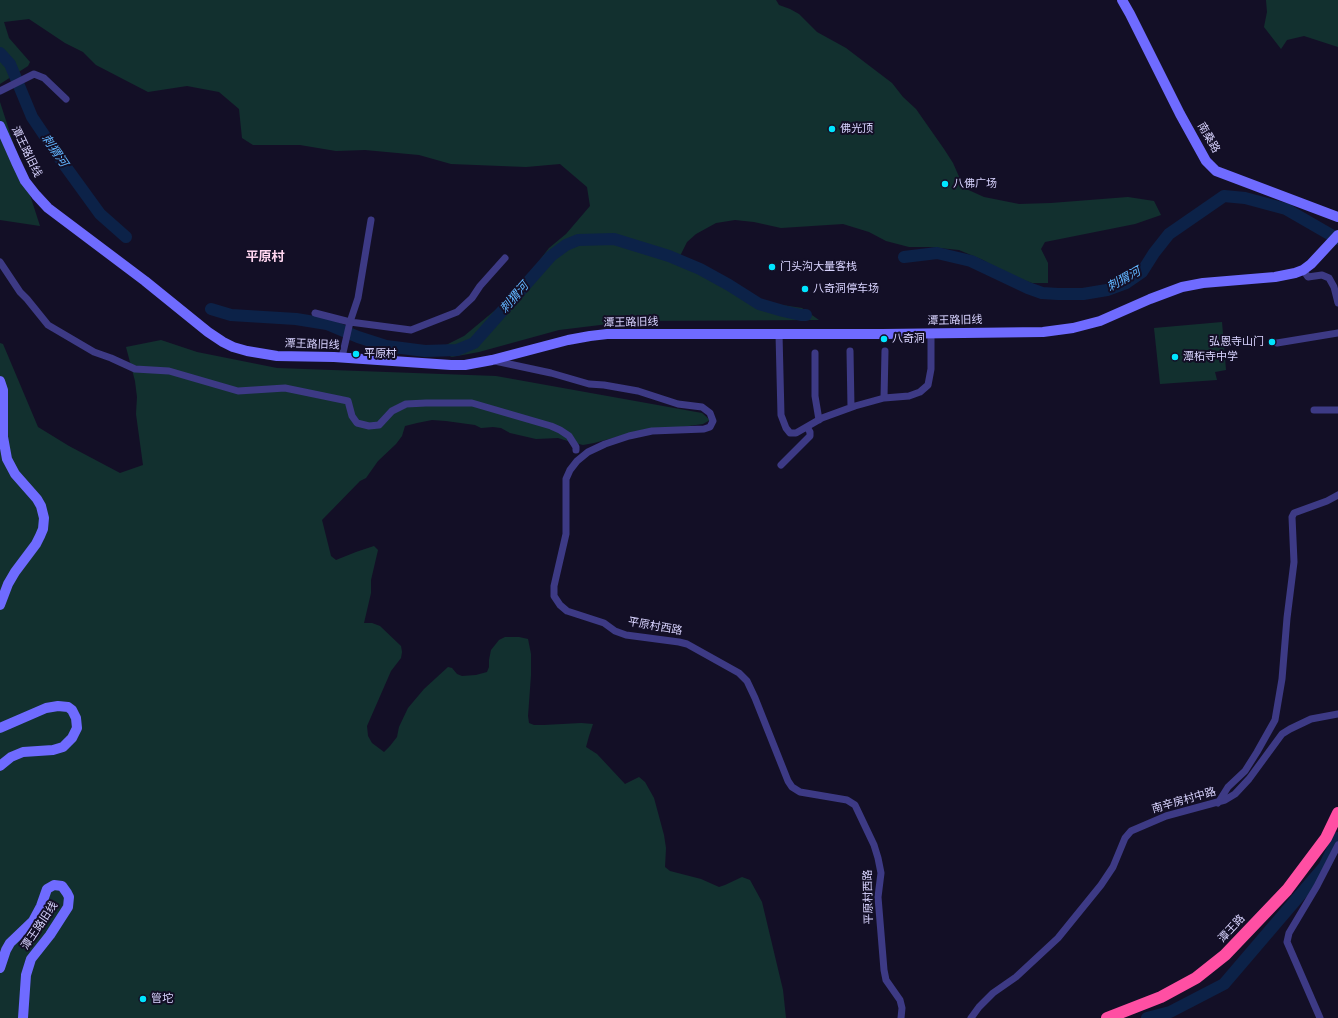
<!DOCTYPE html>
<meta charset="utf-8">
<style>
body{margin:0}
canvas{display:block;background:#130f26}
</style>
<canvas width="1338" height="1018"></canvas>
<script>
const ctx = document.querySelector('canvas').getContext('2d');
ctx.lineJoin = 'round';
function fill(path, color) { ctx.fillStyle = color; ctx.fill(path, 'evenodd'); }
const poly = rows => new Path2D(rows.map(r => 'M' + r).join(''));
function strokePath(path, color, width, dash) { ctx.strokeStyle = color; ctx.lineWidth = width; ctx.lineCap = dash ? 'butt' : 'round'; ctx.setLineDash(dash || []); ctx.stroke(path); }
function drawText(font, color, halo, rows, align = 'center') {
  ctx.font = font + ' "Nunito Sans","Noto Sans SC",sans-serif'; ctx.lineWidth = 4; ctx.setLineDash([]); ctx.textBaseline = 'middle'; ctx.strokeStyle = halo; ctx.fillStyle = color; for (const [text, x, y, turn = 0] of rows) {
    ctx.save(); ctx.translate(x, y); ctx.rotate((+turn || 0) * Math.PI / 180); ctx.textAlign = isNaN(turn) ? turn : align; if (halo) ctx.strokeText(text, 0, 0); ctx.fillText(text, 0, 0); ctx.restore();
  }
}
fill(poly([
 [0,0,776,0,779,5,790,9,799,14,817,32,846,48,892,83,903,97,916,109,944,149,953,163,964,188,984,197,1019,204,1051,203,1128,197,1154,201,1161,215,1135,224,1045,242,1041,249,1048,263,1048,283,1032,283,1005,273,983,260,959,250,930,247,909,247,886,241,869,232,843,224,781,228,754,222,735,220,716,223,696,234,687,242,676,264,702,274,727,288,750,297,776,304,802,308,819,320,633,321,559,330,479,352,452,357,445,354,444,346,464,336,511,297,549,248,566,234,590,206,587,187,560,164,526,167,451,164,419,155,365,150,336,151,300,145,253,145,242,138,239,109,219,92,187,86,148,92,96,65,83,52,65,43,29,19,4,22,9,38,30,62,28,66,0,84],
 [1266,0,1338,0,1338,47,1304,36,1287,40,1281,49,1264,27,1267,12],
 [0,102,40,226,0,220],
 [1222,322,1226,370,1215,372,1217,380,1160,384,1154,328],
 [161,340,197,352,277,368,496,376,702,413,710,420,703,424,624,435,594,443,583,445,571,442,558,438,536,439,510,433,501,428,493,427,481,428,475,425,446,421,432,420,417,423,405,426,402,436,396,444,378,461,366,478,360,481,322,520,331,556,336,560,356,552,374,546,378,550,371,580,371,593,364,623,372,623,380,626,401,646,402,652,401,658,391,671,367,726,368,736,372,743,384,752,390,746,397,737,399,727,408,708,424,689,448,667,452,668,457,674,462,676,476,675,487,672,489,667,489,660,491,650,499,640,505,637,519,637,528,639,531,654,531,675,528,716,529,723,534,725,544,725,581,723,593,724,589,736,586,747,597,754,625,784,639,777,645,782,654,798,664,835,666,848,665,867,670,871,701,879,719,887,725,885,742,877,750,880,762,902,783,990,786,1018,0,1018,0,343,3,344,38,427,69,446,120,473,143,465,136,414,137,397,135,381,126,347]
]), '#12302f');
strokePath(poly([
 [0,53,10,64,32,117,63,163,100,214,126,237],
 [904,257,937,253,971,261,1028,288,1042,293,1058,294,1083,294,1107,290,1126,283,1142,272,1154,253,1169,234,1224,196,1245,198,1286,209,1338,239],
 [211,309,231,315,296,319,327,324,358,337,386,346,425,351,457,350,474,343,551,256,566,245,578,240,614,239,669,256,700,269,729,285,759,304,783,311,801,315,806,315],
 [1147,1018,1170,1012,1224,984,1324,867,1338,838]
]), '#0c2248', 12);
strokePath(poly([
 [0,91,34,74,44,78,66,99],
 [0,262,20,292,27,299,48,325,94,352,111,358,135,369,169,371,238,391,285,388,348,401,352,416,357,423,369,426,379,425,392,411,406,404,426,403,472,403,551,426,560,430,569,436,576,447,576,450],
 [1303,270,1308,277,1322,275,1329,278,1334,287,1338,303],
 [315,313,350,322,411,330,457,312,472,298,480,286,505,258],
 [779,334,781,415,786,428,790,433,796,433,822,418,855,406,884,398,909,396,920,392,928,385,931,369,931,333],
 [1277,343,1338,333],
 [850,351,851,407],
 [815,353,815,396,819,420],
 [342,357,350,322,358,298,371,220],
 [495,361,551,373,589,384,604,385,638,391,678,404,702,407,710,413,713,421,710,427,704,429,652,431,629,436,605,444,588,452,577,461,570,470,566,479,566,534,554,586,554,596,560,605,567,611,604,623,615,631,626,635,679,642,687,644,739,673,747,681,755,698,788,781,792,787,800,792,847,800,855,805,874,845,878,858,881,873,878,897,884,970,886,980,900,1000,902,1008,901,1018],
 [884,398,885,351],
 [1314,410,1338,410],
 [781,465,810,436,810,432,807,427],
 [1218,803,1228,787,1245,771,1257,752,1275,720,1282,679,1287,618,1294,562,1292,517,1294,513,1327,501,1338,495],
 [971,1018,979,1007,993,993,1016,977,1058,938,1101,885,1113,867,1125,838,1131,831,1166,816,1225,800,1235,794,1249,779,1282,734,1290,729,1311,719,1338,714],
 [1320,1018,1287,942,1289,933,1317,886,1338,845]
]), '#3d3a85', 7);
strokePath(poly([
 [1122,0,1130,14,1180,114,1206,161,1216,171,1224,174,1338,217],
 [0,126,16,162,25,181,36,195,48,208,145,281,208,332,223,342,233,347,247,351,277,356,334,357,451,365,465,365,492,360,568,340,590,336,607,334,883,334,1043,332,1073,328,1100,321,1150,299,1182,287,1203,283,1275,277,1295,273,1303,270,1311,264,1338,235],
 [0,381,3,390,3,437,7,459,15,474,37,499,41,506,44,518,43,529,40,536,36,544,15,572,8,584,0,605],
 [0,728,46,708,58,706,68,707,72,710,76,718,77,728,72,738,63,747,53,750,23,752,11,757,0,766],
 [0,968,6,950,10,943,33,921,41,906,47,889,54,885,62,886,67,893,69,897,68,907,50,935,31,959,26,975,23,1018]
]), '#6f6bff', 10);
strokePath(poly([
 [1107,1018,1161,997,1196,978,1225,955,1287,890,1326,838,1338,813]
]), '#ff4fa3', 12);
for (const [x, y, r, color] of [
 [832,129,4,"#00e5ff"],
 [945,184,4,"#00e5ff"],
 [772,267,4,"#00e5ff"],
 [805,289,4,"#00e5ff"],
 [884,339,4,"#00e5ff"],
 [1272,342,4,"#00e5ff"],
 [356,354,4,"#00e5ff"],
 [1175,357,4,"#00e5ff"],
 [143,999,4,"#00e5ff"]
]) { const dot = new Path2D(); dot.arc(x, y, r, 0, 2 * Math.PI); ctx.fillStyle = color; ctx.fill(dot); strokePath(dot, '#130f26', 1.5); }
drawText('11px', '#d9d4ff', '#130f26', [
 ["佛光顶",840,129],
 ["八佛广场",953,184],
 ["门头沟大量客栈",780,267],
 ["八奇洞停车场",813,289],
 ["八奇洞",892,339],
 ["弘恩寺山门",1264,342,"right"],
 ["平原村",364,354],
 ["潭柘寺中学",1183,357],
 ["管坨",151,999]
], 'left');
drawText('11px', '#d9d4ff', '#130f26', [
 ["南桑路",1208,138,60],
 ["潭王路旧线",26,152,64],
 ["潭王路旧线",955,321,-1],
 ["潭王路旧线",631,323,-1],
 ["潭王路旧线",312,345,2],
 ["平原村西路",655,627,10],
 ["南辛房村中路",1184,801,-16],
 ["平原村西路",869,897,-91],
 ["潭王路旧线",40,926,-56],
 ["潭王路",1232,929,-47]
]);
drawText('italic 12px', '#62b6ff', '#130f26', [
 ["刺猬河",54,151,56],
 ["刺猬河",1124,280,-29],
 ["刺猬河",515,298,-49]
]);
drawText('bold 13px', '#ffd6f0', '#130f26', [
 ["平原村",265,258]
]);
</script>
